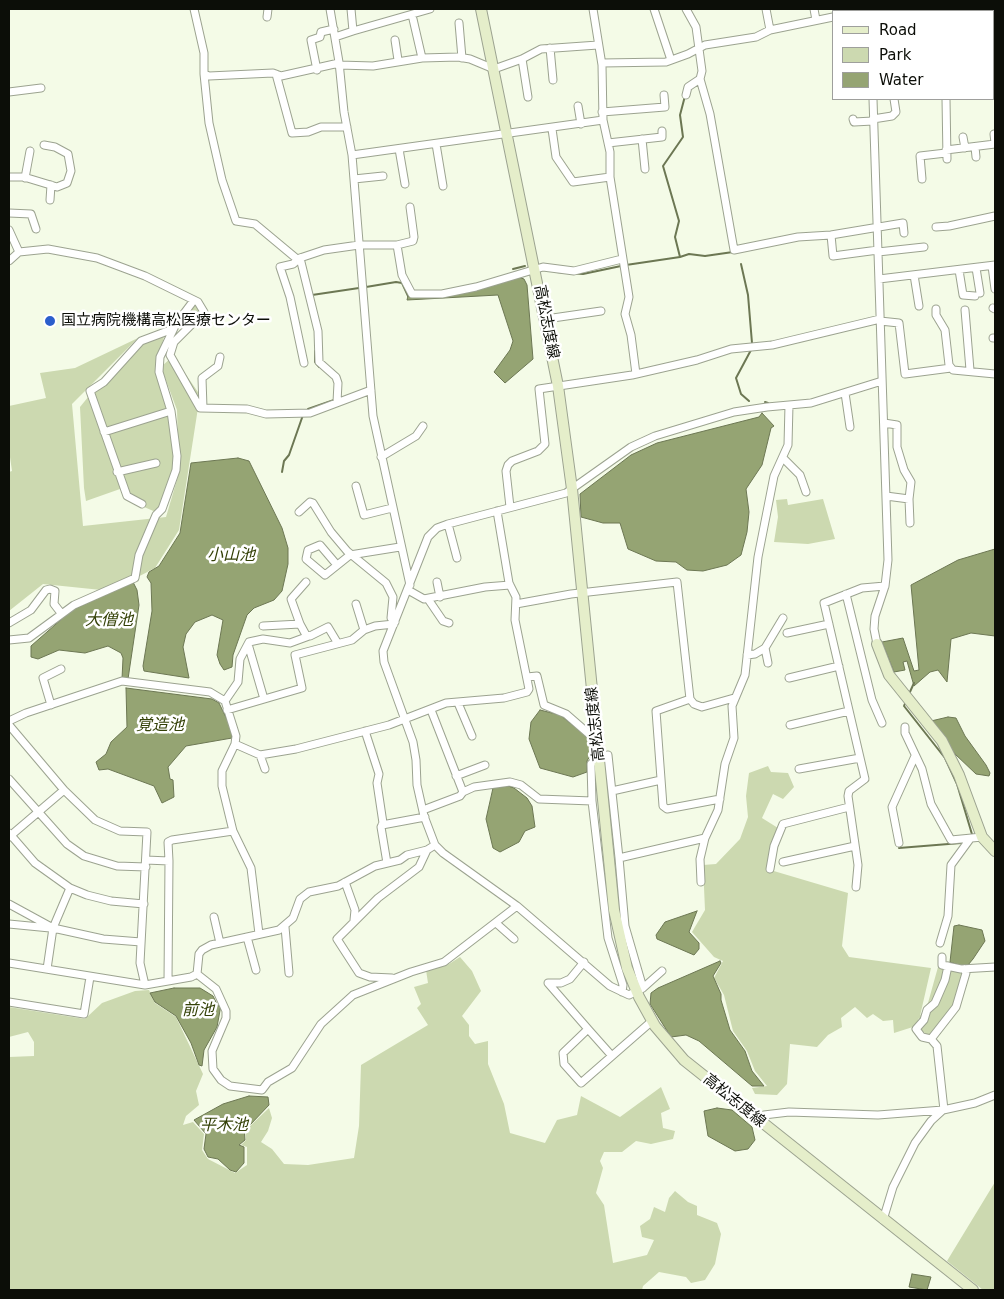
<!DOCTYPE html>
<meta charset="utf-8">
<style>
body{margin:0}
#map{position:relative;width:1004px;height:1299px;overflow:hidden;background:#f4fbe7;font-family:"DejaVu Sans",sans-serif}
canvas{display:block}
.frame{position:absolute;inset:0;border:10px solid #0c0e08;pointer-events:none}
.legend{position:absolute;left:832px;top:10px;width:162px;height:90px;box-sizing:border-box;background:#fff;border:1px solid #9e9f9c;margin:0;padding:6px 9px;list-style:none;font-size:15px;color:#0c0e08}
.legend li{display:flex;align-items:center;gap:10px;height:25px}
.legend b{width:25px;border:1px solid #9e9f9c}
</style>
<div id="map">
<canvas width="1004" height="1299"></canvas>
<div class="frame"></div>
<ul class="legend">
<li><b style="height:6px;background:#e5eeca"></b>Road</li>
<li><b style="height:14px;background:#ccd9b0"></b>Park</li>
<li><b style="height:14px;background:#95a473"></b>Water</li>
</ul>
</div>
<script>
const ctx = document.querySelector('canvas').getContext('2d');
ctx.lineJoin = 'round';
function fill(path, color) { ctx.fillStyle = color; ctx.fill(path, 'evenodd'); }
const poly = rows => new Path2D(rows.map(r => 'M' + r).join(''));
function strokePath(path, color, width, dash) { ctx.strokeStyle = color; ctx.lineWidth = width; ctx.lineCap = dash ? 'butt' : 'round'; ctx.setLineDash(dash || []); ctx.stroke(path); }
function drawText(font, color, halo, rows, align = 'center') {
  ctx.font = font + ' "DejaVu Sans","Noto Sans JP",sans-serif'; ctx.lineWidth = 5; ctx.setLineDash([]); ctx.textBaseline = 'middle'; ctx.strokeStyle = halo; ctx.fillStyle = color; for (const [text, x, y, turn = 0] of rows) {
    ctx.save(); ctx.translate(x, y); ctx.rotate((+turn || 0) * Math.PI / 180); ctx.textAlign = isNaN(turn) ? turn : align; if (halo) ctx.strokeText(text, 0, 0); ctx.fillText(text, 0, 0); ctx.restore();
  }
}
fill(poly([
 [195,302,203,313,185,328,182,326,164,337,158,358,169,413,175,469,158,513,128,500,120,489,86,501,84,488,80,407,93,391,142,343,163,336],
 [138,338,72,404,83,526,166,517,179,473,177,410,161,367,173,356,200,395,179,530,155,568,111,591,43,584,9,611,9,472,12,471,9,450,9,406,46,398,40,373,75,368],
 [787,499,788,505,823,499,835,539,808,544,774,542,778,517,776,500],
 [768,766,771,772,788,773,794,787,783,799,773,794,762,818,778,828,767,869,848,893,842,946,849,957,931,968,920,1016,928,1003,938,967,964,974,956,1005,930,1037,920,1029,919,1018,916,1026,894,1033,893,1020,883,1021,873,1014,867,1018,855,1007,841,1018,842,1027,828,1035,817,1047,790,1044,787,1084,777,1095,755,1094,752,1088,767,1086,755,1071,747,1051,733,1031,724,995,714,978,723,961,714,957,692,932,705,910,703,865,716,864,740,839,748,817,746,796,749,773],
 [460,957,472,971,481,991,462,1016,469,1025,469,1036,475,1044,488,1041,488,1064,504,1104,510,1133,545,1143,557,1120,577,1115,581,1096,620,1117,661,1087,670,1109,661,1113,663,1128,675,1131,673,1139,651,1144,636,1141,622,1152,604,1152,600,1161,603,1168,596,1193,604,1205,613,1263,647,1255,654,1240,642,1237,640,1226,650,1219,654,1207,665,1212,669,1198,675,1191,688,1202,697,1206,697,1215,717,1223,721,1234,715,1264,705,1280,691,1283,686,1277,659,1272,643,1286,642,1290,9,1290,9,1057,34,1056,34,1042,28,1032,9,1037,9,1007,85,1019,102,1003,135,991,149,990,155,1003,176,1017,203,1074,196,1091,199,1105,186,1116,183,1125,193,1122,204,1134,202,1150,208,1159,235,1173,247,1165,247,1147,241,1145,246,1140,245,1128,250,1126,269,1108,272,1118,268,1131,261,1142,272,1149,284,1164,308,1165,354,1158,359,1126,361,1065,428,1025,417,1008,421,1004,414,987,428,983,426,970,449,964],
 [995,1182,995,1290,983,1290,947,1261]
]), '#ccd9b0');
const water = poly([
 [518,277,524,279,527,285,533,359,505,383,494,372,510,350,513,341,498,295,407,300,408,296,433,294,518,277],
 [762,413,774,426,771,428,762,465,746,489,749,512,747,532,741,555,727,565,703,571,687,570,676,562,656,561,628,549,620,523,603,523,581,517,580,494,631,455,657,443,759,417,762,413],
 [238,458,249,461,282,528,288,548,288,564,282,591,274,600,254,608,247,615,233,655,232,667,224,670,220,664,217,655,223,620,212,615,195,622,186,634,183,647,189,678,144,671,143,666,152,611,151,583,147,577,149,572,159,566,180,533,191,463,238,458],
 [995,549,995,636,971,633,951,639,947,682,938,670,930,672,914,686,907,661,903,662,905,670,894,672,882,642,903,638,914,671,919,670,911,585,958,560,995,549],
 [133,582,137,590,139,605,128,679,122,679,123,658,121,653,108,646,85,653,59,650,38,659,31,657,31,646,72,610,133,582],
 [126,688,212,699,219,703,231,728,232,738,186,746,168,767,170,779,173,780,174,797,162,803,154,786,108,769,99,770,96,762,106,754,111,742,127,727,126,688],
 [540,710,560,715,590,739,591,754,587,761,587,772,573,777,540,768,529,739,531,722,540,710],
 [948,717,956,718,965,736,986,765,990,773,989,776,976,774,955,754,931,721,948,717],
 [508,786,514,788,527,798,532,806,535,827,525,831,519,842,500,852,493,848,486,819,493,788,508,786],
 [697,911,689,932,699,943,699,949,694,955,657,939,656,935,665,922,697,911],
 [959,925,982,930,985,941,973,959,968,965,962,966,950,962,954,926,959,925],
 [720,961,721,963,713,976,721,994,721,1000,730,1030,745,1051,752,1071,764,1086,752,1086,699,1041,686,1035,671,1037,650,1004,651,993,658,988,720,961],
 [174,988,200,988,213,996,218,1006,221,1005,217,1027,204,1050,202,1066,199,1065,191,1043,176,1016,155,1002,150,993,174,988],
 [249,1096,268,1097,269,1105,250,1125,244,1127,245,1140,239,1145,244,1147,244,1163,236,1172,230,1170,218,1159,208,1157,204,1149,206,1134,194,1120,223,1104,249,1096],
 [717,1108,732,1110,752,1127,755,1140,748,1149,735,1151,708,1136,704,1111,717,1108],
 [912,1274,931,1277,927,1290,909,1287,912,1274]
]);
fill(water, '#95a473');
strokePath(water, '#6c7753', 1);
strokePath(poly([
 [680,257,689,254,705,256,733,252],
 [741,264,748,295,752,343],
 [626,265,680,257,675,237,679,221,663,166,683,137,680,115,685,96],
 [513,269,525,266],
 [557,272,583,274,621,266],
 [366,287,396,282,402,283,408,296],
 [312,295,359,288],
 [315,351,315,362,319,367],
 [749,401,741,394,736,378,751,350],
 [765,402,768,403],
 [308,409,334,400],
 [282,472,284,461,289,455,303,415],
 [909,694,914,683],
 [906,701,904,706,945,758,957,784,974,841],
 [899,848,961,843]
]), '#6c7753', 2);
const street = poly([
 [194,9,204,53,204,74,209,76,273,73,281,76,339,63],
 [330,9,339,62,344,112,352,155,373,416,410,585],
 [593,9,602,65,603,120,610,152,610,177,629,297,625,314,631,335,636,374],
 [654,9,671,60],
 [686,9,696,27,702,71,700,79,688,87,686,95],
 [766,9,770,30],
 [814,9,816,20],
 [903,9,904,11],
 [958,9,959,11],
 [862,11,870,10],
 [876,11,888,9],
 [267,17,268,9],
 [413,19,422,58],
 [459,23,462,58],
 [353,31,430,9],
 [335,37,353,31,351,9],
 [395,40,398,60],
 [550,48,553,80],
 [522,59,528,97],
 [602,63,666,62,688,54,705,45,756,37,770,30,833,17],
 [339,65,373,66,422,58,458,57,470,59,494,69,522,59,541,49,598,45],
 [317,70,311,40,320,37,321,32,334,29],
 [204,74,209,123,222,180,236,221,255,224,297,259],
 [276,74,292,133,308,132,321,127,347,127],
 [700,79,710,114,734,250,798,237,831,235,903,223,904,233],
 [9,92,41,88],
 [873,99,888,560,885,586,875,616,874,629,877,644],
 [946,99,947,159],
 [578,106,581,124],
 [602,112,665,107,664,95],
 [853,119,854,122,873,121],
 [873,119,892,116,896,112,894,99],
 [552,129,556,157,573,182,610,177],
 [994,134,995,143],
 [963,137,965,148],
 [642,139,645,169],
 [608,143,662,137,662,131],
 [436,144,443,186],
 [975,147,976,157],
 [399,149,405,184],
 [946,150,995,144],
 [352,155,603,120],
 [9,177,24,177,57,187,67,183,71,171,68,154,55,147,44,145],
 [25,178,30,151],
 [354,179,383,176],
 [922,179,920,156,946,153],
 [50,200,51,185],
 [9,213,31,214,36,229],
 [936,227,949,226,995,216],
 [9,230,19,252,9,261],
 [831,235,833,256,878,250],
 [397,245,413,241,414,237,410,207],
 [19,252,48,249,97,258,145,276,198,302,204,312,174,342,170,355,200,408,247,409,266,414,310,413,371,390],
 [878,252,924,247],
 [300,258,293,264,280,267,290,297,304,363],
 [992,266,995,289],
 [976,268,980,293],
 [959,270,963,295,975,296],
 [914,275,919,306],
 [879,279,995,265],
 [993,308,995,309],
 [936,309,936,315,945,330,949,365,953,370,995,374],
 [965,310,970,370],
 [546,319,601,311],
 [880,321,899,323,905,374,951,368],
 [993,338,995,338],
 [845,393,850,427],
 [337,402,338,383,336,377,319,362,318,331,300,258,324,250,359,245,397,245,402,275,412,294,442,294,476,287,543,267,574,271,622,259],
 [789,405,788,445,774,476,758,557,745,675,732,706,734,738,725,764,718,810,705,838,619,858,625,926,643,988,629,995,610,986,517,906,443,853,435,845,424,816,417,785,416,760,413,742,384,662,383,651,428,537,437,528,448,524,566,493,631,447,655,436,734,412,767,407,811,403,882,381],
 [203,408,202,378,218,366,220,357],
 [884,423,897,425,897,447,904,470,911,482,909,499],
 [104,432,171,411],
 [381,457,416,436,423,426],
 [783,458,800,475,806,492],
 [117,472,156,463],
 [356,486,364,515,392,508],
 [886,496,909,499,910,523],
 [142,504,127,496,90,391,104,382,141,341,173,329],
 [510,507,506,471,508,465,512,461,538,451,545,444,539,389,632,375,697,360,731,349,772,345,880,319],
 [299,512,310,502,313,503,331,532,347,551,386,583,393,597,391,618,395,622],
 [448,524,457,558],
 [337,565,320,545,308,550,306,559,325,575,350,555,400,547],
 [306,582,291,599,300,624,306,635,310,636,328,627,337,642],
 [437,582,440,597],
 [408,590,424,599,485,587,510,585],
 [846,594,872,700,882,723],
 [428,599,443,621,449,623],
 [356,604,364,630],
 [516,604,571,594,677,582,690,699,694,704,702,707,734,698],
 [9,623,31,610,46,590,50,589,55,591,54,604,61,613],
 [263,626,300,624],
 [787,633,829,624],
 [9,640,29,638,74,605,135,578,139,555,156,515,162,509,176,470,177,456,171,411,159,372,160,357,176,324,194,300],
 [248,644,264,699],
 [765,648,768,663],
 [747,655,755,654,765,648,783,618],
 [527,677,537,676,544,705,566,714,597,741],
 [789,678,839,666],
 [690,699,656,711,663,806,667,809,720,799],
 [225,701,238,682,240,659,249,642,263,639,290,643,309,636],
 [458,703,472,736],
 [51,705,43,678,61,669],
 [227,710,302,688,295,655,352,640,364,630,375,626,394,624],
 [9,721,26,713,122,681,210,692,225,701,236,736,235,744,222,771,222,786,233,831,251,868,259,934],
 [9,725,64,790,95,820,120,831,147,832,140,963,145,985],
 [790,725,849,711],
 [905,727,905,733,922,769,931,804,951,840,982,837],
 [365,731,379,774,377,783,383,823,381,827,387,863],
 [235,744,260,755,296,749,389,725,446,703,504,698,527,692,529,689,515,620,516,597,509,583,497,511],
 [260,755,265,769],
 [799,769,860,758],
 [456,776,485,765],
 [9,779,67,844,84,856,117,866,146,867],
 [612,791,661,780],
 [463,792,474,787,510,782,521,785,539,799,592,801],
 [423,810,460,796,463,792,431,710],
 [382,825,425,817],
 [9,833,35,863,70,888,87,895,111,901,144,904],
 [9,837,64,790],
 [899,843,892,807,915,756],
 [619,858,608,755,599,757,591,764,592,801,608,938,623,985,622,992],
 [146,860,169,861,168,842,172,840,233,831],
 [783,862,855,846],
 [770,869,774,846,783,824,849,807],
 [345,882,355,910,354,920],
 [701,882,700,859,705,838],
 [856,887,858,865,848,796,849,791,865,779,824,603,862,588,885,586],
 [9,904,53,928,103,939,141,942],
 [214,917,220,943],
 [496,923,514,939],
 [9,924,50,928],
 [285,927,289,973],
 [247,937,256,970],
 [940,943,948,916,951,865,970,839],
 [942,957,942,965,961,969,995,967],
 [584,962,570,979,561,983,548,983,588,1029,563,1053,564,1064,581,1083,652,1021],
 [9,963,145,985,191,977,197,974,199,954,202,950,211,945,279,930,293,918,300,899,309,892,338,886,375,866,400,860,407,855,427,850,435,845],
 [47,969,53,928,70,888],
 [197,974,216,989,226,1011,226,1018,212,1051,213,1069,221,1080,230,1086,262,1090,268,1082,292,1068,321,1024,353,995,411,972,444,962,517,906],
 [392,978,370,977,359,973,337,939,378,898,419,867,427,850],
 [168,981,169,861],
 [643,988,662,971],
 [9,1002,84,1014,90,977],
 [588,1029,612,1056],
 [931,1039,956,1007,966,973,964,969],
 [944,1110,937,1046,931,1039,922,1037,916,1029,924,1020,927,1010,935,1003,945,980,948,966],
 [759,1122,764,1115,789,1112,878,1115,943,1110,975,1103,995,1095],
 [883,1220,893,1187,915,1143,931,1121,943,1110]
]);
const secondary = poly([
 [481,9,558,386,572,489,614,910,627,968,639,997,655,1026,684,1060,973,1290],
 [877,644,889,675,942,741,959,775,982,837,995,851]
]);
strokePath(street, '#9ca390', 9);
strokePath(secondary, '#9ca390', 12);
strokePath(street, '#fff', 7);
strokePath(secondary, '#e5eeca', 10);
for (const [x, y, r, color] of [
 [50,321,6,"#2b5ecc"]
]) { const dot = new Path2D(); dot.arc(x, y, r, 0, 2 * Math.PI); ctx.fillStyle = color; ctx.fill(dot); strokePath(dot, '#fff', 2); }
drawText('15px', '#0c0e08', '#fff', [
 ["国立病院機構高松医療センター",61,321]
], 'left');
drawText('15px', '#0c0e08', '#fff', [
 ["高松志度線",546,322,79],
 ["高松志度線",596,724,-96],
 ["高松志度線",734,1101,39]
]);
drawText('italic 16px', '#344107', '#fff', [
 ["小山池",231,556],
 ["大僧池",109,621],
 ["覚造池",160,726],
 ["前池",198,1011],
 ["平木池",224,1126]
]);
</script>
